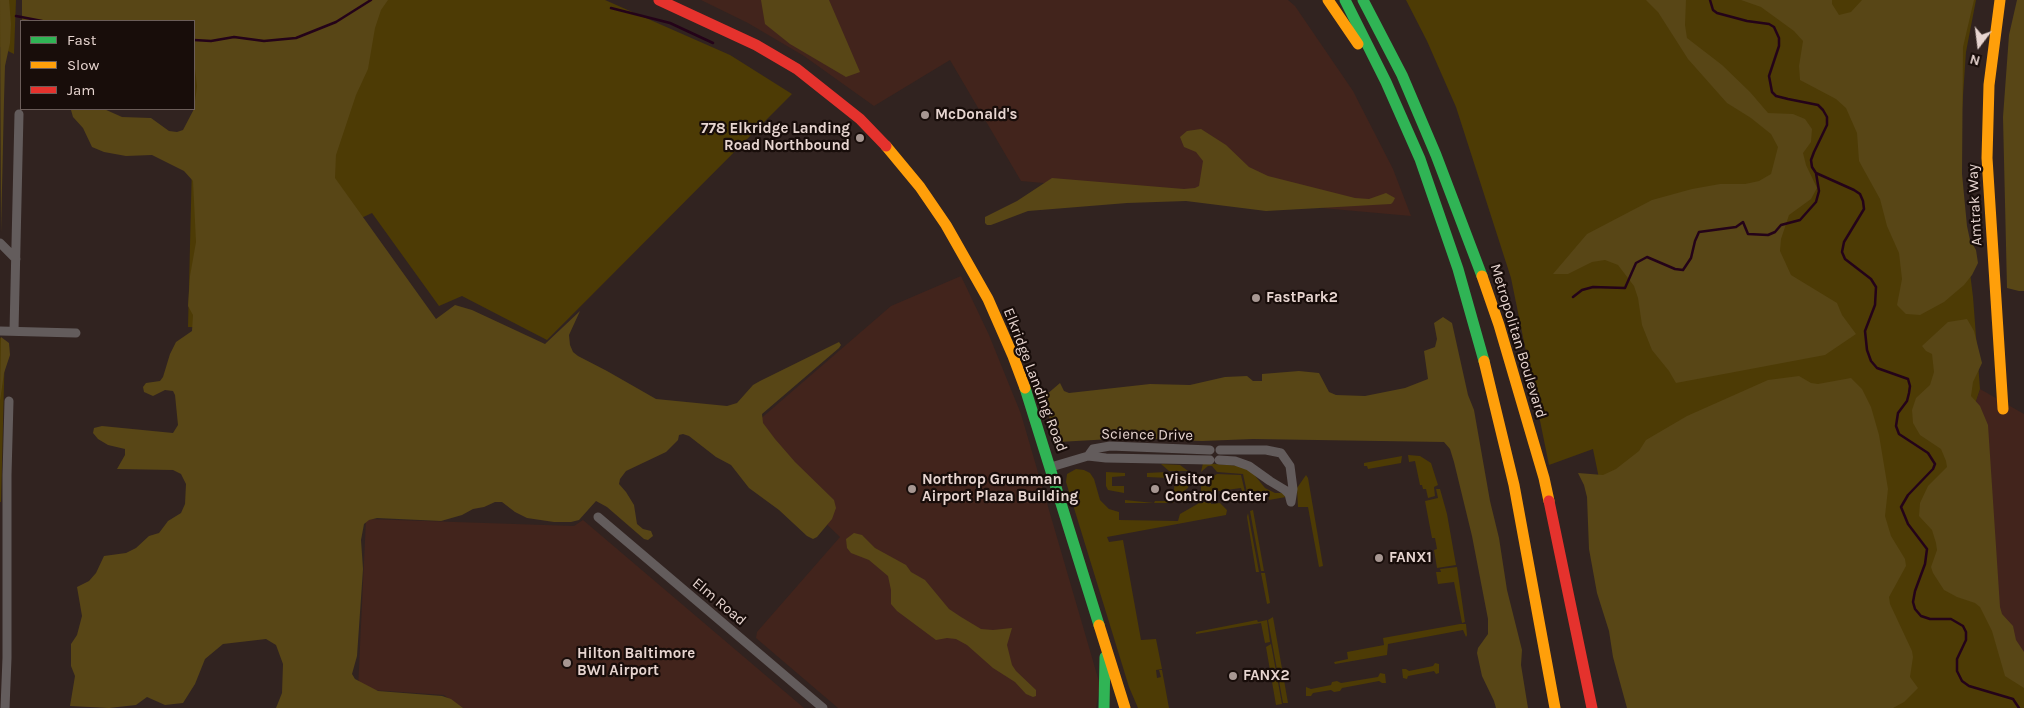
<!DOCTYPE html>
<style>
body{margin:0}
#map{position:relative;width:2024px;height:708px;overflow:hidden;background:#312320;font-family:Karla,sans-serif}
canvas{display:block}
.legend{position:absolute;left:20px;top:20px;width:175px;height:90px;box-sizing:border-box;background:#180d0a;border:1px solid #6b5d59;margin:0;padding:6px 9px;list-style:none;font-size:15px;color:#e7d5d0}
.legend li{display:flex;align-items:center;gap:10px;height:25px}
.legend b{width:25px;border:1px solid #6b5d59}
.north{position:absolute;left:1954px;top:20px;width:50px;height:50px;-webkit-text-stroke:4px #180d0a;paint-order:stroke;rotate:195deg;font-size:14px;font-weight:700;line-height:20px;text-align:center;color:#e7d5d0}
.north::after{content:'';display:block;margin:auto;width:18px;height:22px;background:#e7d5d0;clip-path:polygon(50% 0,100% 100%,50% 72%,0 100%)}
</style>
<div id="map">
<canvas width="2024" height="708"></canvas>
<ul class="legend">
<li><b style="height:6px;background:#30b455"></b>Fast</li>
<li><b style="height:6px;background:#ff9f0a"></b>Slow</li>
<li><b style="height:6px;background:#e5322d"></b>Jam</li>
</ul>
<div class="north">N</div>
</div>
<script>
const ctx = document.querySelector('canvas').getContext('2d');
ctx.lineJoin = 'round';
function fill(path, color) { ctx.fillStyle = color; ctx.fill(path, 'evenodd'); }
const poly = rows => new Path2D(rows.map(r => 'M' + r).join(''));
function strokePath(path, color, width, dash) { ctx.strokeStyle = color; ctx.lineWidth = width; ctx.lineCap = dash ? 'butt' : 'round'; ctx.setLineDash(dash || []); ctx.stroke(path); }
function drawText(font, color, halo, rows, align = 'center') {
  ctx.font = font + ' Karla,sans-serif'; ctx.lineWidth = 4.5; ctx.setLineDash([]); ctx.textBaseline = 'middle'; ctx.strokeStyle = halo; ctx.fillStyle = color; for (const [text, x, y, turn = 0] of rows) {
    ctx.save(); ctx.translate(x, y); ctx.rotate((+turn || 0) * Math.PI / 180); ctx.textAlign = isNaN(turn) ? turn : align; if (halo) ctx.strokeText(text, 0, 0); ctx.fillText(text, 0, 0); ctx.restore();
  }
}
fill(poly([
 [701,0,1288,0,1295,6,1353,91,1393,169,1411,216,1021,181,950,60,874,106,804,56,748,23],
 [961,276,989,335,1021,414,1100,685,1096,708,838,708,756,638,757,632,840,537,742,442,751,427,891,306],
 [1980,389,2024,414,2024,667,1992,616,1974,407],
 [366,519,574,526,583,520,804,708,460,708,444,695,358,689]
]), '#42241c');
fill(poly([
 [0,0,16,0,14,54,0,47],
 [196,0,605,0,730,55,792,94,547,340,462,296,439,306,372,213,357,220,356,331,188,327],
 [1406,0,1976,0,1966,52,1960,139,1965,232,1973,297,1980,389,1974,407,1992,616,2024,667,2024,708,1666,708,1615,557,1593,449,1549,465,1511,278,1456,107,1427,41],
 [0,337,5,345,1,502,0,502],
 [1408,455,1420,456,1431,463,1438,485,1434,487,1435,496,1428,498,1426,489,1423,489,1422,485,1420,485,1415,461,1409,462],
 [1402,456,1401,463,1368,469,1367,466,1364,466,1364,463],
 [1203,463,1240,466,1252,472,1265,488,1275,493,1283,493,1286,497,1269,500,1268,494,1248,497,1243,474,1217,472,1212,466,1208,466,1201,472],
 [1161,464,1180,465,1188,471,1169,471],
 [1076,469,1084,470,1090,473,1094,479,1100,500,1109,509,1119,512,1119,520,1178,521,1180,514,1201,502,1211,502,1211,504,1220,503,1227,510,1226,515,1107,537,1109,542,1123,540,1141,640,1156,639,1162,669,1156,670,1157,678,1161,677,1159,670,1162,670,1169,708,1138,708,1129,687,1066,482,1067,474],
 [1106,472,1125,473,1125,476,1112,477,1112,486,1124,486,1124,493,1108,490,1106,486],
 [1166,472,1170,478,1147,477,1147,473],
 [1175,474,1189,475,1190,477,1188,488,1180,494,1174,494,1173,491,1174,490],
 [1217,474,1241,475,1246,496,1243,495,1241,488,1212,492,1211,494,1208,495,1201,494,1201,485,1210,487,1210,481,1201,483,1201,475,1212,477],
 [1306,475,1308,478,1323,566,1319,567,1308,507,1298,507,1297,488],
 [1436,489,1440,489,1447,514,1456,565,1437,568,1434,550,1437,549,1435,538,1432,538,1425,501,1438,498],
 [1125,500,1154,503,1155,501,1172,501,1174,503,1125,503],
 [1253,510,1264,571,1261,571,1250,511],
 [1248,513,1259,572,1256,572,1247,517],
 [1457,567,1465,622,1462,623,1454,582,1438,584,1436,572,1441,572,1440,569],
 [1261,573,1265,573,1270,603,1267,604],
 [1273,617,1288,703,1283,703,1268,620],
 [1257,620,1258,622,1267,620,1270,642,1265,643,1261,623,1196,634,1196,632],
 [1460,624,1466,624,1467,635,1466,637,1463,630,1388,644,1387,655,1335,664,1334,662,1348,659,1347,652,1384,645,1383,638],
 [1271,644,1282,704,1276,705,1266,647],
 [1435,663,1439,664,1439,673,1436,674,1434,671,1408,676,1407,679,1403,678,1402,669,1406,669,1409,671,1433,666],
 [1380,673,1385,674,1386,683,1382,683,1379,681,1342,688,1340,691,1334,692,1331,690,1313,693,1311,696,1306,696,1306,687,1311,689,1331,685,1332,682,1337,681,1341,683,1378,677]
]), '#4d3b05');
fill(poly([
 [0,0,9,0,11,24,10,43,5,66,4,100,1,233],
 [22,0,388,0,381,10,375,28,368,69,356,95,336,155,335,178,436,319,455,305,472,310,545,344,580,311,569,335,570,345,573,352,578,356,607,371,656,399,727,406,737,403,753,385,760,381,839,342,841,345,839,348,762,414,763,423,775,439,795,462,834,500,836,508,832,519,817,537,813,539,807,536,779,510,749,488,731,465,716,457,689,436,683,434,679,435,678,440,666,452,626,471,620,479,619,484,626,492,634,505,637,524,643,529,651,531,653,536,648,540,644,539,607,507,596,501,579,520,571,522,554,522,527,518,515,512,502,502,495,502,484,507,473,509,462,515,441,521,377,518,369,520,364,524,361,540,363,569,357,656,352,674,355,679,378,691,442,696,451,699,463,708,276,708,282,693,283,664,276,645,266,639,223,644,205,659,195,684,183,703,165,705,147,697,136,705,109,708,70,706,75,676,71,666,71,644,77,635,82,616,77,587,89,581,96,573,104,556,126,553,136,548,149,536,159,533,168,521,181,513,185,504,186,484,181,474,173,470,117,469,125,455,125,449,108,445,98,439,93,433,94,428,102,426,173,433,178,425,175,395,173,391,165,390,153,396,144,392,143,387,146,383,160,381,163,377,170,354,176,342,192,331,193,315,188,306,190,276,196,242,193,181,184,171,152,155,126,156,104,152,92,147,83,128,73,117,71,110,104,109,122,117,151,118,169,131,177,132,183,130,194,109,197,86,194,61,194,21,22,21],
 [761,0,829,0,860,72,846,77,790,44,765,24],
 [1646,0,1686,0,1685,25,1687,38,1722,65,1750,92,1768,113,1793,114,1805,119,1812,129,1811,142,1803,153,1806,165,1817,188,1811,199,1789,215,1781,239,1780,251,1791,275,1837,303,1842,315,1856,334,1825,355,1676,383,1669,371,1652,350,1642,325,1638,298,1634,286,1618,265,1605,260,1592,262,1568,274,1553,274,1587,234,1652,200,1692,189,1720,184,1745,184,1759,181,1771,174,1778,147,1771,134,1751,118,1727,103,1688,59,1658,12],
 [1741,0,1832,0,1832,4,1839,15,1851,12,1862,0,1974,0,1963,47,1962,174,1967,226,1970,240,1976,250,1978,263,1972,275,1964,285,1944,302,1920,315,1906,314,1897,305,1902,279,1899,253,1887,226,1880,199,1859,161,1857,133,1846,108,1836,99,1800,80,1799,66,1803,41,1794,31,1761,7],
 [2017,0,2024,0,2024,291,2019,291,2007,288,2003,117,2009,35],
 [1201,129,1226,145,1249,167,1268,176,1355,198,1369,199,1386,193,1395,198,1393,202,1391,204,1266,211,1186,201,1127,203,1028,211,991,225,987,225,985,223,985,217,1017,201,1052,178,1184,189,1195,188,1199,186,1203,161,1196,152,1184,147,1180,137,1187,131],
 [1443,317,1452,323,1468,395,1474,410,1490,501,1499,538,1507,590,1522,650,1521,665,1528,708,1496,708,1494,701,1482,676,1477,653,1478,648,1488,634,1488,619,1472,536,1454,462,1450,449,1444,442,1253,439,1202,441,1130,438,1058,442,1044,403,1046,395,1060,383,1064,391,1069,393,1150,384,1190,385,1225,377,1247,376,1253,381,1262,381,1262,374,1299,371,1319,373,1329,392,1336,395,1365,396,1405,388,1428,379,1424,351,1435,347,1437,339,1434,323],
 [1967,319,1974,331,1982,363,1973,382,1971,396,1980,406,1988,425,2000,607,2002,614,2013,626,2016,640,2024,652,2024,688,2005,676,1992,631,1980,607,1975,603,1957,597,1944,590,1933,573,1931,567,1937,550,1936,543,1932,530,1919,516,1920,503,1928,486,1947,467,1946,461,1941,449,1920,435,1913,423,1912,410,1916,398,1930,385,1934,372,1932,354,1926,351,1922,346,1948,322],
 [1,337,9,343,10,355,4,373,0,401],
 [1799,376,1811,383,1818,384,1851,378,1862,389,1871,407,1879,435,1888,489,1885,516,1891,536,1905,559,1906,566,1889,597,1890,604,1912,651,1913,657,1910,677,1918,688,1904,702,1893,708,1627,708,1613,657,1609,631,1597,593,1589,549,1587,497,1584,485,1578,473,1603,475,1616,469,1639,451,1646,440,1687,416,1768,380],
 [854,533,862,535,875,548,906,565,911,572,925,580,949,609,961,617,981,629,993,630,1012,628,1007,645,1012,665,1016,671,1036,690,1036,696,1033,697,1026,694,1015,682,993,668,967,645,956,639,947,638,936,640,897,611,891,604,891,590,888,576,869,560,851,553,847,548,846,539]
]), '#584616');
strokePath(poly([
 [1710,0,1713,10,1717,13,1747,21,1769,24,1774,27,1779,38,1779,46,1769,76,1772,92,1776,96,1788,99,1818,105,1823,110,1827,117,1827,125,1814,152,1811,160,1812,167,1816,173,1854,190,1860,194,1863,201,1864,209,1844,242,1842,252,1845,259,1871,279,1876,287,1875,305,1865,331,1867,350,1871,361,1877,368,1908,379,1910,386,1909,393,1907,401,1898,413,1896,426,1899,434,1928,453,1935,464,1933,469,1908,495,1901,507,1908,524,1927,549,1925,564,1915,591,1913,602,1915,609,1921,616,1930,619,1951,619,1963,626,1966,632,1966,640,1957,659,1957,671,1962,681,1969,686,2013,699,2019,708],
 [611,8,670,23,713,43],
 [16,16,42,21],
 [194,40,211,41,234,37,264,41,296,38,336,22,371,0],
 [1573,297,1582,290,1593,287,1625,288,1636,263,1647,257,1675,269,1683,270,1691,258,1695,241,1699,232,1736,227,1743,222,1748,234,1768,235,1775,232,1781,225,1800,220,1816,202,1819,191,1816,173]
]), '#240319', 2.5);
strokePath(poly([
 [0,243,16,259],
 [0,331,76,333],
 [14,331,19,114],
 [1220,450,1266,450,1281,453,1290,466,1293,489,1291,502],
 [1088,456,1093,449,1110,446,1210,450],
 [1219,460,1235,461,1249,466,1270,481,1285,490,1289,494,1291,502],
 [1051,467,1088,456,1106,458,1210,460],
 [598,517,823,708],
 [5,708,7,658,7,475,9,401]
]), '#635c5c', 9);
strokePath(poly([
 [1345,0,1386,82,1420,159,1458,269,1484,361],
 [1363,0,1402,75,1436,155,1482,276],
 [1025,388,1099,625],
 [1104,708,1105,657]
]), '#30b455', 11);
strokePath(poly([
 [1328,0,1358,44],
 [2000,0,1989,85,1987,158,2003,409],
 [886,146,920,187,946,225,988,299,1013,356,1025,388],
 [1482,276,1499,325,1544,478,1549,501],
 [1484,361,1514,485,1555,708],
 [1099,625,1125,708]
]), '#ff9f0a', 11);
strokePath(poly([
 [659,0,756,45,797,69,860,119,886,146],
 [1549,501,1592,708]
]), '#e5322d', 11);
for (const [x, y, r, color] of [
 [925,115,5,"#a79792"],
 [860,138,5,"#a79792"],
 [1256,298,5,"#a79792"],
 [912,489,5,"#a79792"],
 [1155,489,5,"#a79792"],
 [1379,558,5,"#a79792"],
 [567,663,5,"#a79792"],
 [1233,676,5,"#a79792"]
]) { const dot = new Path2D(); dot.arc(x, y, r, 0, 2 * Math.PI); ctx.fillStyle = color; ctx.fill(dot); strokePath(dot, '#180d0a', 2); }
drawText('bold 15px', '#e7d5d0', '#180d0a', [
 ["McDonald's",935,115],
 ["778 Elkridge Landing",850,129,"right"],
 ["Road Northbound",850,146,"right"],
 ["FastPark2",1266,298],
 ["Northrop Grumman",922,480],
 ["Airport Plaza Building",922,497],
 ["Visitor",1165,480],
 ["Control Center",1165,497],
 ["FANX1",1389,558],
 ["Hilton Baltimore",577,654],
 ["BWI Airport",577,671],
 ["FANX2",1243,676]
], 'left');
drawText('15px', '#e7d5d0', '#180d0a', [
 ["Amtrak Way",1975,205,-93],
 ["Metropolitan Boulevard",1518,341,73],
 ["Elkridge Landing Road",1035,380,69],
 ["Science Drive",1147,435,1],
 ["Elm Road",719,602,40]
]);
</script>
